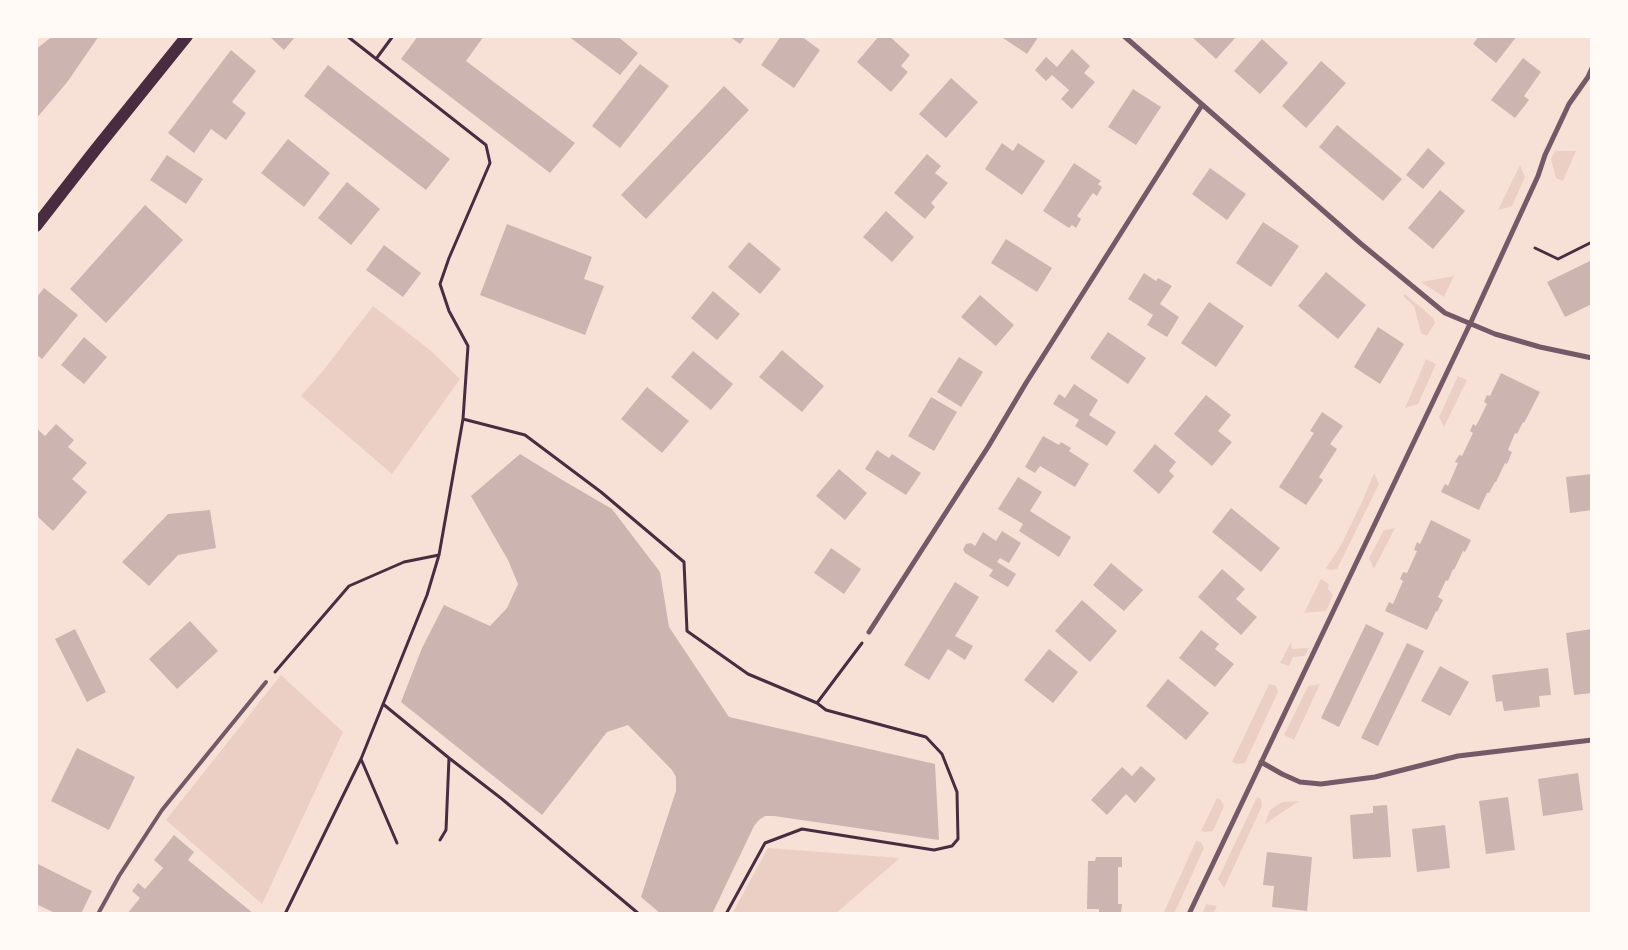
<!DOCTYPE html>
<style>
body{margin:0}
#map{position:relative;width:1628px;height:950px;overflow:hidden;background:#f7e1d7;font-family:"Roboto Condensed",sans-serif}
canvas{display:block}
.frame{position:absolute;inset:0;border:38px solid #fffaf5;pointer-events:none}
</style>
<div id="map">
<canvas width="1628" height="950"></canvas>
<div class="frame"></div>
</div>
<script>
const ctx = document.querySelector('canvas').getContext('2d');
ctx.lineJoin = 'round';
function fill(path, color) { ctx.fillStyle = color; ctx.fill(path, 'evenodd'); }
const poly = rows => new Path2D(rows.map(r => 'M' + r).join(''));
function strokePath(path, color, width, dash) { ctx.strokeStyle = color; ctx.lineWidth = width; ctx.lineCap = dash ? 'butt' : 'round'; ctx.setLineDash(dash || []); ctx.stroke(path); }
fill(poly([
 [1555,151,1576,151,1563,181,1556,178,1551,159],
 [1520,165,1525,177,1512,206,1498,210],
 [1454,276,1444,297,1421,282],
 [1405,294,1433,318,1435,323,1427,336,1421,333,1414,306,1403,296],
 [373,306,430,350,460,379,392,474,301,396,322,372],
 [1426,359,1436,364,1418,404,1405,408],
 [1458,376,1467,380,1444,427,1439,417],
 [1374,473,1379,484,1337,569,1330,570,1326,568,1340,547,1362,502],
 [1395,528,1374,569,1369,558,1384,530],
 [1321,579,1329,584,1328,589,1333,595,1326,611,1304,613],
 [1291,642,1292,649,1309,648,1305,656,1293,657,1289,666,1280,663],
 [281,675,343,732,262,904,166,820],
 [1269,684,1276,686,1278,692,1245,763,1237,764,1232,762],
 [1320,684,1294,740,1284,735,1308,686],
 [1257,797,1261,799,1262,806,1224,888,1218,879],
 [1217,798,1221,800,1224,806,1213,831,1205,832,1201,831],
 [1299,801,1265,824,1270,810,1282,802],
 [1196,841,1201,842,1204,848,1174,914,1163,914],
 [768,848,900,858,835,914,732,914],
 [1206,904,1217,906,1213,914,1202,914]
]), '#ebcfc5');
fill(poly([
 [53,36,99,36,68,81,36,119,36,49],
 [269,36,296,36,284,50],
 [418,36,484,36,466,61,575,143,550,173,401,59],
 [568,36,617,36,638,53,620,75],
 [729,36,746,36,740,44],
 [781,36,801,36,820,50,794,88,761,65],
 [879,36,889,36,910,55,901,66,908,72,891,92,857,62],
 [1000,36,1039,36,1027,54],
 [1191,36,1237,36,1216,59],
 [1479,36,1517,36,1496,63,1473,44],
 [1262,39,1288,63,1260,94,1234,71],
 [1072,49,1090,66,1084,73,1095,82,1072,109,1061,99,1069,90,1052,75,1046,81,1035,70,1046,57,1057,67],
 [231,50,256,71,232,102,246,113,226,140,211,129,194,153,168,133],
 [1523,58,1541,72,1524,96,1529,100,1515,118,1491,100],
 [1321,61,1346,83,1306,128,1282,106],
 [640,64,669,86,620,148,592,126],
 [328,65,450,159,426,190,304,96],
 [951,78,978,102,946,138,919,114],
 [724,86,749,110,646,219,621,195],
 [1133,89,1161,107,1136,145,1108,127],
 [1337,125,1402,179,1383,201,1319,147],
 [288,139,330,173,304,207,261,173],
 [1002,143,1013,151,1018,143,1045,161,1022,195,985,169],
 [1428,148,1445,163,1423,189,1406,175],
 [927,154,941,166,935,173,948,183,931,203,935,207,925,219,894,193],
 [167,155,203,179,186,204,150,180],
 [1074,163,1101,181,1098,184,1102,187,1097,196,1093,193,1077,216,1081,219,1076,228,1072,225,1069,228,1043,211],
 [1210,168,1246,194,1227,220,1192,194],
 [347,182,380,209,351,245,318,218],
 [1440,190,1465,211,1433,249,1408,228],
 [145,205,183,240,106,323,70,289],
 [886,211,914,237,892,262,863,237],
 [1263,222,1299,246,1271,287,1236,263],
 [507,224,592,257,584,279,604,286,585,335,480,295],
 [1006,239,1052,268,1037,292,991,263],
 [749,242,781,269,760,294,728,267],
 [384,245,421,273,403,297,366,270],
 [1592,260,1592,304,1565,317,1547,282],
 [1326,272,1366,305,1338,339,1298,306],
 [1144,273,1156,281,1158,278,1172,286,1160,304,1179,317,1167,337,1147,325,1153,315,1128,299],
 [44,288,78,315,42,359,36,354,36,298],
 [713,291,740,314,717,340,691,318],
 [980,295,1014,325,996,346,961,317],
 [1209,302,1244,326,1216,367,1181,343],
 [1378,327,1404,344,1380,384,1354,367],
 [1108,332,1146,358,1128,384,1090,358],
 [84,337,107,357,84,384,61,365],
 [782,350,824,386,802,412,759,377],
 [693,351,733,384,711,410,671,377],
 [959,357,983,372,961,407,937,392],
 [1501,373,1540,392,1524,423,1523,422,1517,434,1515,433,1508,450,1512,452,1507,464,1505,463,1496,482,1495,482,1489,493,1487,493,1479,510,1441,492,1445,484,1448,486,1458,463,1455,462,1459,455,1462,456,1473,433,1470,431,1473,424,1476,426,1487,404,1484,402,1487,395,1490,396],
 [1074,384,1098,400,1089,415,1116,432,1107,446,1075,426,1079,420,1053,404,1059,394,1065,398],
 [647,387,689,421,662,453,621,419],
 [1206,395,1231,415,1218,431,1232,442,1212,466,1174,434],
 [931,397,957,412,934,451,908,436],
 [1322,412,1343,426,1330,444,1337,449,1319,477,1323,480,1306,505,1279,487,1314,433,1310,431],
 [56,424,74,440,68,447,87,463,72,479,87,492,53,531,38,517,36,519,36,428,45,436],
 [1043,436,1059,445,1061,442,1071,448,1069,451,1089,464,1075,487,1040,466,1035,473,1025,467],
 [1155,444,1176,462,1169,471,1174,476,1159,494,1133,471],
 [877,450,889,458,892,454,921,473,906,495,865,469],
 [520,454,564,481,612,509,660,572,669,627,729,717,935,764,939,840,774,816,765,816,759,820,754,826,712,914,661,914,641,897,676,791,676,777,672,770,628,725,607,732,542,815,401,702,422,648,444,605,490,626,507,608,518,584,508,560,471,496],
 [839,469,867,493,845,520,816,496],
 [1592,474,1592,510,1570,513,1566,477],
 [1018,477,1042,492,1030,511,1071,537,1059,557,1019,531,1023,524,998,509],
 [1231,508,1280,548,1261,572,1212,532],
 [210,510,216,548,178,555,149,586,122,562,168,514],
 [1431,520,1471,540,1465,552,1463,551,1454,570,1453,569,1448,581,1446,580,1438,597,1443,600,1437,612,1436,611,1427,630,1385,611,1389,602,1393,604,1403,581,1400,579,1403,572,1407,573,1417,551,1414,550,1417,542,1420,544],
 [1002,531,1021,543,1009,563,1000,558,997,562,1016,574,1008,587,989,576,993,570,965,553,963,549,966,544,971,543,975,546,983,532,996,541],
 [831,548,861,569,844,594,814,573],
 [1111,563,1143,590,1124,611,1093,585],
 [1222,569,1245,589,1236,599,1257,617,1241,635,1198,597],
 [955,582,979,597,955,636,973,646,965,660,948,649,929,680,904,665],
 [1082,600,1117,631,1090,662,1055,631],
 [190,621,218,651,177,689,149,659],
 [1366,624,1384,633,1339,727,1321,718],
 [75,629,106,692,87,702,55,639],
 [1592,629,1592,693,1574,695,1566,633],
 [1201,630,1219,644,1215,649,1234,664,1215,687,1179,658],
 [1407,643,1424,651,1378,746,1361,738],
 [1049,649,1078,672,1053,703,1024,680],
 [1440,666,1469,682,1450,716,1421,701],
 [1548,668,1551,695,1539,696,1540,707,1504,711,1502,701,1496,702,1492,675],
 [1168,679,1209,713,1186,740,1146,706],
 [77,748,135,777,109,830,51,801],
 [1141,766,1156,779,1135,803,1126,794,1107,815,1091,800,1122,767,1132,776],
 [1578,773,1583,810,1543,816,1538,779],
 [1508,797,1515,850,1486,854,1479,801],
 [1387,805,1391,857,1353,859,1350,815,1373,813,1373,806],
 [1445,825,1450,868,1417,872,1412,829],
 [174,835,194,852,188,860,254,914,169,914,167,912,166,914,127,914,140,898,132,891,138,883,145,889,163,868,154,860],
 [1267,852,1312,857,1307,911,1272,907,1274,886,1263,885],
 [1096,857,1122,857,1122,867,1118,867,1118,904,1122,904,1121,913,1099,913,1099,909,1087,909,1088,861,1095,861],
 [36,863,92,891,81,914,57,914,36,904]
]), '#ccb4b1');
strokePath(poly([
 [376,59,393,36],
 [1535,248,1558,259,1592,242],
 [463,419,525,435,601,492,684,562,687,631,748,674,817,703,826,710,926,737,942,754,957,792,958,839,952,846,934,850,802,829,765,843,726,914],
 [275,672,349,586,404,562,439,555],
 [817,703,862,643],
 [383,704,449,758,502,799,639,914],
 [361,759,397,843],
 [440,840,446,830,449,758],
 [285,914,361,759,427,595,439,555,463,419,468,346,449,311,440,284,449,258,490,163,486,145,347,36]
]), '#4a2c40', 3);
strokePath(poly([
 [98,914,119,876,162,810,266,682]
]), '#755966', 4);
strokePath(poly([
 [1124,36,1360,243,1445,313,1495,334,1540,347,1592,358],
 [869,632,988,447,1026,383,1202,105],
 [1261,762,1282,774,1300,782,1321,784,1375,777,1458,756,1592,740],
 [1189,914,1470,324,1538,176,1545,155,1569,104,1588,77,1592,68]
]), '#755966', 5);
strokePath(poly([
 [36,226,96,149,187,36]
]), '#4a2c40', 12);
</script>
